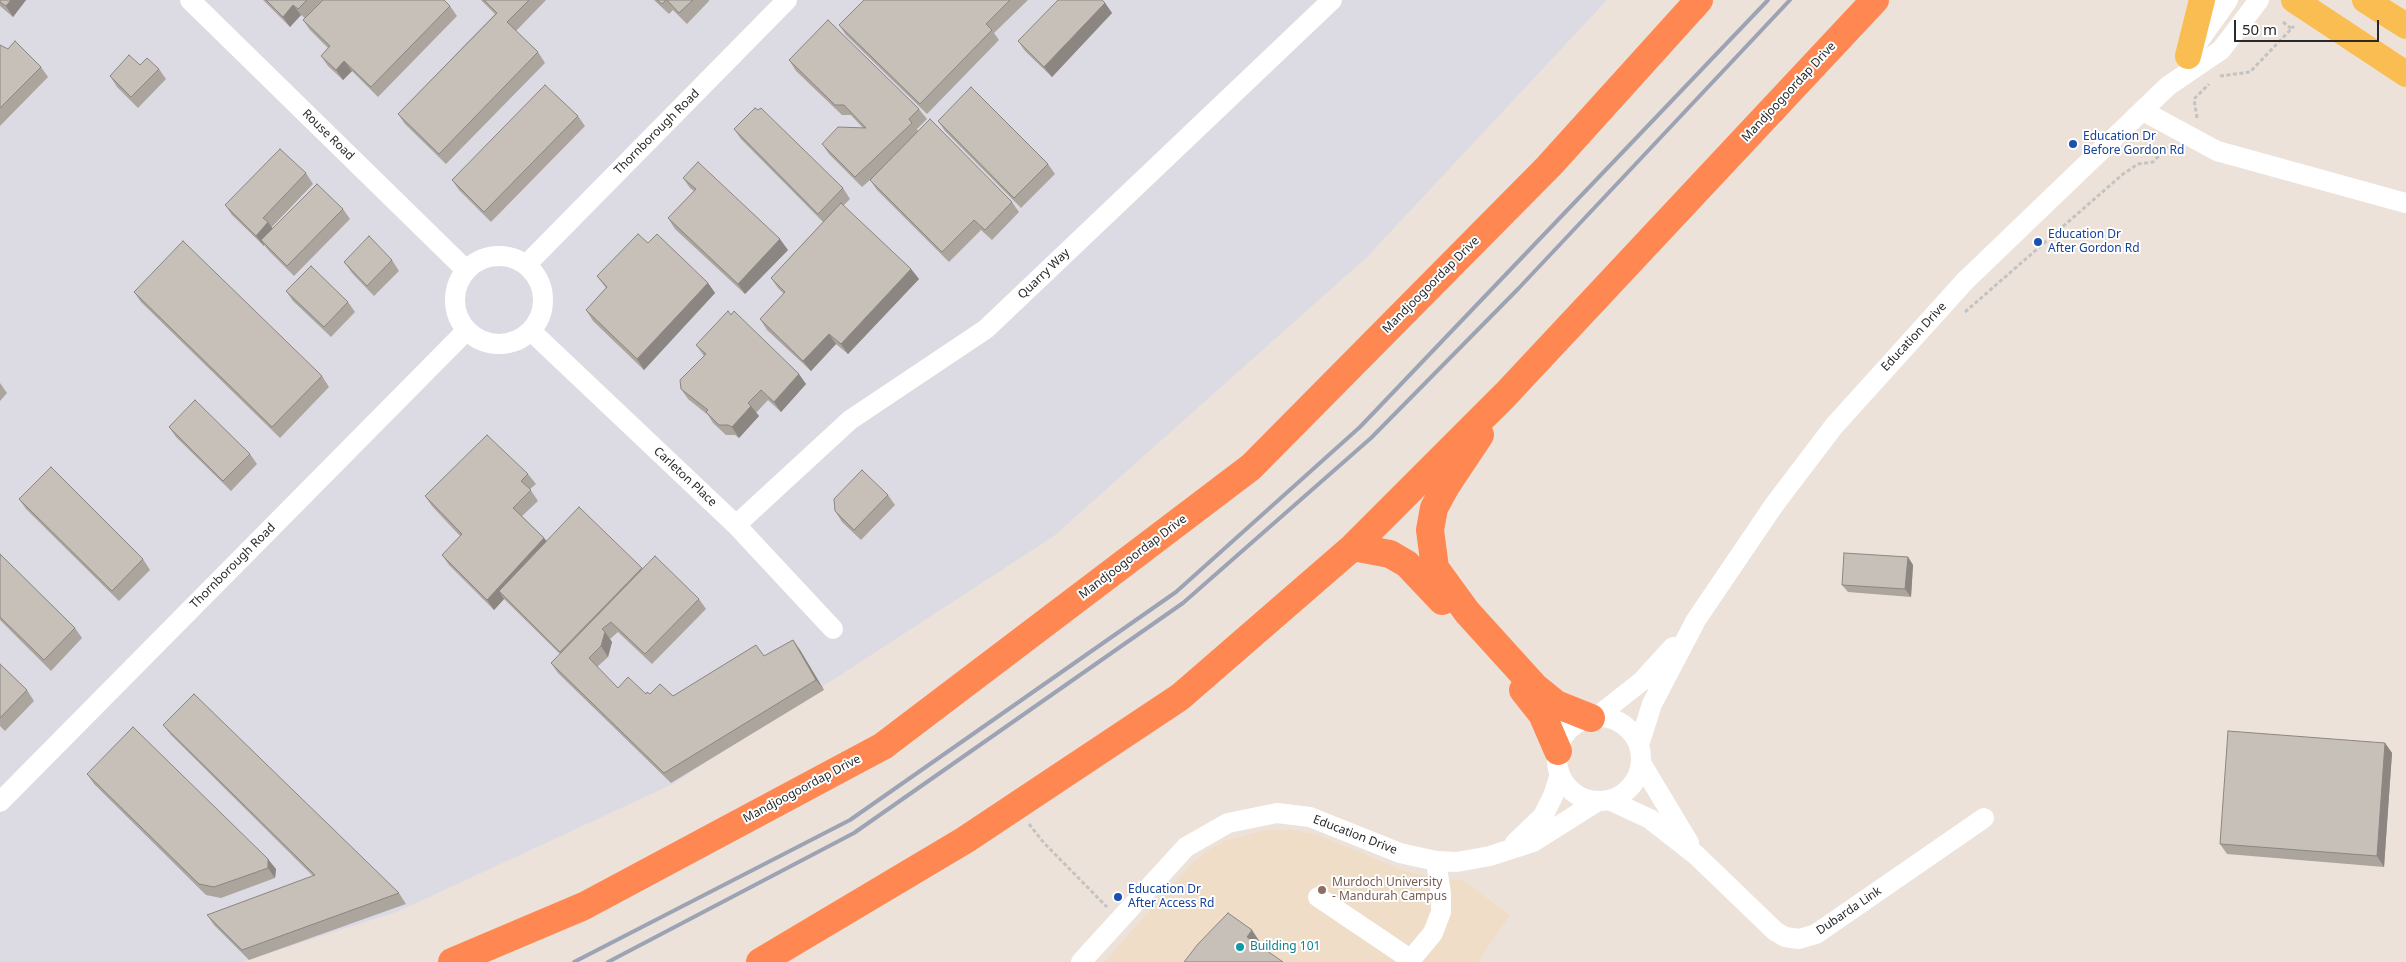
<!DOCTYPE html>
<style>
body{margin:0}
#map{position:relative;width:2406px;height:962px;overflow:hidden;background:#ece2d9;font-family:"Noto Sans",sans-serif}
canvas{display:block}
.scale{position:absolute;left:2234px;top:20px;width:145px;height:22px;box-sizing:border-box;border:2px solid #292929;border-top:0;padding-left:6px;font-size:15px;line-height:18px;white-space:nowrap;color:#292929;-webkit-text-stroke:4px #fff;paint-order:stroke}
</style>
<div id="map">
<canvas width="2406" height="962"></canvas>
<div class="scale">50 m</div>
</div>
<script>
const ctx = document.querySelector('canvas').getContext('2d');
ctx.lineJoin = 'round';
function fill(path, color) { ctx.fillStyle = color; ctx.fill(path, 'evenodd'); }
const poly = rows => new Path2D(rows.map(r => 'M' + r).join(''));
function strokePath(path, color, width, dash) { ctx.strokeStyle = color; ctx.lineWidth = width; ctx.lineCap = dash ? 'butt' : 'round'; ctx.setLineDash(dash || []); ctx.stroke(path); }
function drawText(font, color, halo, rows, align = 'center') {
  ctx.font = font + ' "Noto Sans",sans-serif'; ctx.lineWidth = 4; ctx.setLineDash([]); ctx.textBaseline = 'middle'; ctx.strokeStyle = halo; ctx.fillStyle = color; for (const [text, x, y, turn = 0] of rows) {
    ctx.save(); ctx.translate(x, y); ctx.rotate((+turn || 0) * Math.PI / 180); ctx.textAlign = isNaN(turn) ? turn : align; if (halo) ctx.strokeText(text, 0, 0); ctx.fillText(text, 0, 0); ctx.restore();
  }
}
fill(poly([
 [0,0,1607,0,1367,257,1054,536,673,784,399,911,242,962,0,962]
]), '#dcdbe4');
fill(poly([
 [1265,830,1294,830,1320,836,1402,870,1441,880,1463,880,1510,915,1478,962,1104,962,1194,861,1210,849,1225,841]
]), '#f0ddc7');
strokePath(poly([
 [2283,22,2292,29],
 [2220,76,2250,72,2294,26],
 [2197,118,2194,99,2209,84],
 [1965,312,2123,174,2138,164,2153,162,2169,145],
 [1029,824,1044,843,1107,907]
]), '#c3c3c3', 3, [4, 2.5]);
strokePath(poly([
 [190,0,466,270],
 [2193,49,2228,0],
 [2143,111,2217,151,2406,203],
 '455 300a44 44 0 1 1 88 0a44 44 0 1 1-88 0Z',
 [527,264,787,0],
 [531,331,736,525,833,629],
 [736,525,850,420,986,329,1332,0],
 '1557 759a42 42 0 1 1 84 0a42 42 0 1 1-84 0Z',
 [1595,718,1642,681,1673,647],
 [1639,745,1652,704,1696,620,1774,505,1834,426,1965,281,2168,86,2221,50,2259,0],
 [1641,763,1689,843],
 [1609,800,1650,819,1696,855,1775,931,1785,937,1799,939,1816,934,1984,818],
 [0,802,467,330],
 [1515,843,1543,816,1553,796,1560,774],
 [1318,897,1410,959],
 [1081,962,1186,847,1228,823,1277,813,1310,817,1400,853,1436,861,1457,862,1490,856,1533,842,1598,801],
 [1409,962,1433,933,1441,912,1441,894,1436,861]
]), '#fff', 20);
strokePath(poly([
 [2294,0,2406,74],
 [2365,0,2406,26],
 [2188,56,2202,0]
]), '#fabd51', 26);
strokePath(poly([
 [1480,435,1446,486,1434,508,1430,530,1435,568,1467,612,1535,687,1556,704,1591,718],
 [1353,547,1390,554,1407,564,1442,601],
 [1523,690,1542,714,1558,751],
 [452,962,584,906,883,746,1251,467,1549,166,1699,0],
 [760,962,965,840,1180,697,1353,547,1506,394,1875,0]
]), '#ff8752', 28);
strokePath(poly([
 [574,962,850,820,1176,592,1360,427,1768,0],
 [608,962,854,833,1183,603,1371,438,1518,289,1790,0]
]), '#9ca3b5', 4);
fill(poly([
 [0,0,26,0,13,17,0,6],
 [263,0,444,0,450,6,457,16,378,97,352,71,343,80,328,66,321,56,328,48,310,30,303,20,305,18,301,15,290,27],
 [481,0,546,0,516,31,538,52,545,63,446,164,405,124,398,114,495,14],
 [654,0,709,0,709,1,687,24,673,10,669,14],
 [864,0,1028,0,994,33,999,40,927,114,846,35,839,25],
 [1105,3,1112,13,1052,77,1025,51,1018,41],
 [0,45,41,67,48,77,0,126],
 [789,60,919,109,927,119,917,129,918,131,1012,202,1019,212,992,240,981,230,949,262,877,190,870,180,862,187,829,154,822,144,863,128,851,115,842,115,796,71],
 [140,65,159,69,166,79,138,108,117,87,110,76],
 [578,116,585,126,491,222,459,190,452,180],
 [938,121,1048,164,1055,174,1021,208,945,131],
 [734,129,843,188,850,199,843,206,911,269,919,279,848,354,836,344,811,371,767,330,760,319,784,294,778,288,771,278,823,222,741,139],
 [306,173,313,184,272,227,273,229,343,209,350,219,294,276,269,251,264,245,264,246,232,215,225,205],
 [683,178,788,250,745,294,675,229,668,218,694,191,690,188],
 [648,243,708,283,715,293,644,370,593,321,586,310,606,288,597,276],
 [392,260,399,271,374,296,352,273,344,262],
 [286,291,348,302,355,312,331,337,293,301],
 [134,292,322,376,329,387,280,438,141,302],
 [731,315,806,384,781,412,768,400,756,413,759,416,739,438,735,435,726,435,713,423,708,415,688,399,681,389,704,356,696,345],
 [0,383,7,393,0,401],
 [169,427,250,454,257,464,231,491,176,437],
 [528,474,536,484,530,489,538,501,522,516,547,541,642,568,642,569,699,599,706,609,652,664,618,632,610,639,612,642,608,657,597,667,618,688,646,694,673,696,764,656,793,640,800,650,824,690,671,783,558,673,551,663,560,654,504,599,494,610,449,565,442,555,460,536,432,506,425,496],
 [888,495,895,505,861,540,842,522,835,511],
 [19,499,143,559,150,570,119,601,26,509],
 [0,554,75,628,82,638,51,671,0,620],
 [1908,557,1913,565,1911,597,1848,592,1842,585],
 [0,664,27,690,34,701,5,731,0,726],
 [163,725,399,893,406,904,249,960,214,925,207,915,313,876,171,735],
 [2385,743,2392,753,2384,867,2227,854,2220,844],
 [87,774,276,869,275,878,221,898,206,895,94,784]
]), '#aba59e');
fill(poly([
 [11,0,26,0,13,17,6,6],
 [1105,3,1112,13,1052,77,1044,67],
 [293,5,301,15,290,27,283,17],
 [344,61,352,71,343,80,336,70],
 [268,222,275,232,261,240,264,245,264,246,256,236],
 [780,239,788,250,745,294,738,284],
 [911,269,919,279,848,354,841,344],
 [708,283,715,293,644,370,637,359],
 [829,334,836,344,811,371,803,361],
 [799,374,806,384,781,412,774,402],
 [751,406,759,416,739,438,732,427],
 [544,538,551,548,499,591,504,599,494,610,487,600],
 [1908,557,1913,565,1911,597,1905,589],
 [605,632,612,642,608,657,601,646],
 [793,640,800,650,824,690,816,680],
 [2385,743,2392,753,2384,867,2377,856],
 [268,859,276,869,275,878,268,868],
 [1252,930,1262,945,1257,952,1247,937]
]), '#8b8681');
const building = poly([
 [0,0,11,0,6,6,0,2,0,0],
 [266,0,307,0,298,9,293,5,283,17,266,0],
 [323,0,444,0,450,6,371,87,344,61,336,70,321,56,330,46,303,20,323,0],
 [484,0,529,0,507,22,538,52,439,154,398,114,497,13,484,0],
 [657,0,666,0,662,4,657,0],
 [667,0,693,0,679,13,667,0],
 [864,0,1010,0,986,24,992,30,920,104,839,25,864,0],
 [1058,0,1102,0,1105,3,1044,67,1018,41,1058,0],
 [828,20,919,109,909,119,912,123,855,177,822,144,838,127,866,128,844,105,835,105,789,60,828,20],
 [15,41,41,67,0,108,0,45,8,49,15,41],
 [129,55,140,65,147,58,159,69,131,97,110,76,129,55],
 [545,85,578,116,484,212,452,180,545,85],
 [971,87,1048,164,1014,198,938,121,971,87],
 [755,108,758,110,761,108,843,188,818,214,734,129,755,108],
 [930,119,1012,202,985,230,974,220,942,252,870,180,930,119],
 [280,149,306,173,263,218,268,222,256,236,225,205,280,149],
 [698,162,780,239,738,284,668,218,696,189,683,178,698,162],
 [317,184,343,209,287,266,261,240,317,184],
 [841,203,911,269,841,344,829,334,803,361,760,319,785,292,771,278,841,203],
 [638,234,648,243,657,234,708,283,637,359,586,310,607,287,597,276,638,234],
 [369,236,392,260,367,286,344,262,369,236],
 [183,241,322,376,272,427,134,292,183,241],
 [311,266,348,302,324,327,286,291,311,266],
 [728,311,731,315,734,311,799,374,774,402,761,390,748,403,751,406,732,427,728,425,719,425,706,412,708,410,681,389,680,380,706,354,696,345,728,311],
 [195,400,250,454,223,481,169,427,195,400],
 [487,435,528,474,521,481,531,490,513,508,544,538,487,600,442,555,462,534,425,496,487,435],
 [51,467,143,559,112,591,19,499,51,467],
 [862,470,888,495,854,530,835,511,834,499,862,470],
 [579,507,642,568,560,652,499,591,579,507],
 [1844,553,1908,557,1905,589,1842,585,1844,553],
 [0,554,75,628,44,660,0,617,0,554],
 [655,556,699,599,645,654,611,622,602,629,605,632,601,646,589,658,618,688,628,677,646,694,647,692,650,694,660,684,673,696,756,645,764,656,793,640,816,680,664,773,551,663,655,556],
 [0,664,27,690,0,718,0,664],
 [194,694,399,893,242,950,207,915,315,875,163,725,194,694],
 [133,727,268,859,268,868,214,887,199,884,87,774,133,727],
 [2228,731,2385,743,2377,856,2220,844,2228,731],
 [1228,913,1252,930,1247,937,1283,962,1184,962,1198,944,1228,913]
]);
fill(building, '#c7c0b8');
strokePath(building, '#8b8681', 1);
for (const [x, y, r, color] of [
 [2073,144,5,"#1a4fb4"],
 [2038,242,5,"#1a4fb4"],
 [1322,890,5,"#8d6e63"],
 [1118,897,5,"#1a4fb4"],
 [1240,947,5,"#0f9aa8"]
]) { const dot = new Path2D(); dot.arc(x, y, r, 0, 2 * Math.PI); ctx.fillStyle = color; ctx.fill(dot); strokePath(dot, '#fff', 2); }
drawText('12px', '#292929', '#fff', [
 ["Mandjoogoordap Drive",1789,92,-47],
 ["Thornborough Road",657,132,-45],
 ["Rouse Road",328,135,44],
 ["Quarry Way",1044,274,-44],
 ["Mandjoogoordap Drive",1431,285,-45],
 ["Education Drive",1914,337,-47],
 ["Carleton Place",685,477,43],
 ["Mandjoogoordap Drive",1133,557,-37],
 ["Thornborough Road",233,566,-45],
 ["Mandjoogoordap Drive",802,789,-28],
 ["Education Drive",1355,835,21],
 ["Dubarda Link",1849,911,-34]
]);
drawText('12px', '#164399', '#fff', [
 ["Education Dr",2083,137],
 ["Before Gordon Rd",2083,151],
 ["Education Dr",2048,235],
 ["After Gordon Rd",2048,249],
 ["Education Dr",1128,890],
 ["After Access Rd",1128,904]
], 'left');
drawText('12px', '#785e54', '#fff', [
 ["Murdoch University",1332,883],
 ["- Mandurah Campus",1332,897]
], 'left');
drawText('12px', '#0d838f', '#fff', [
 ["Building 101",1250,947]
], 'left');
</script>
